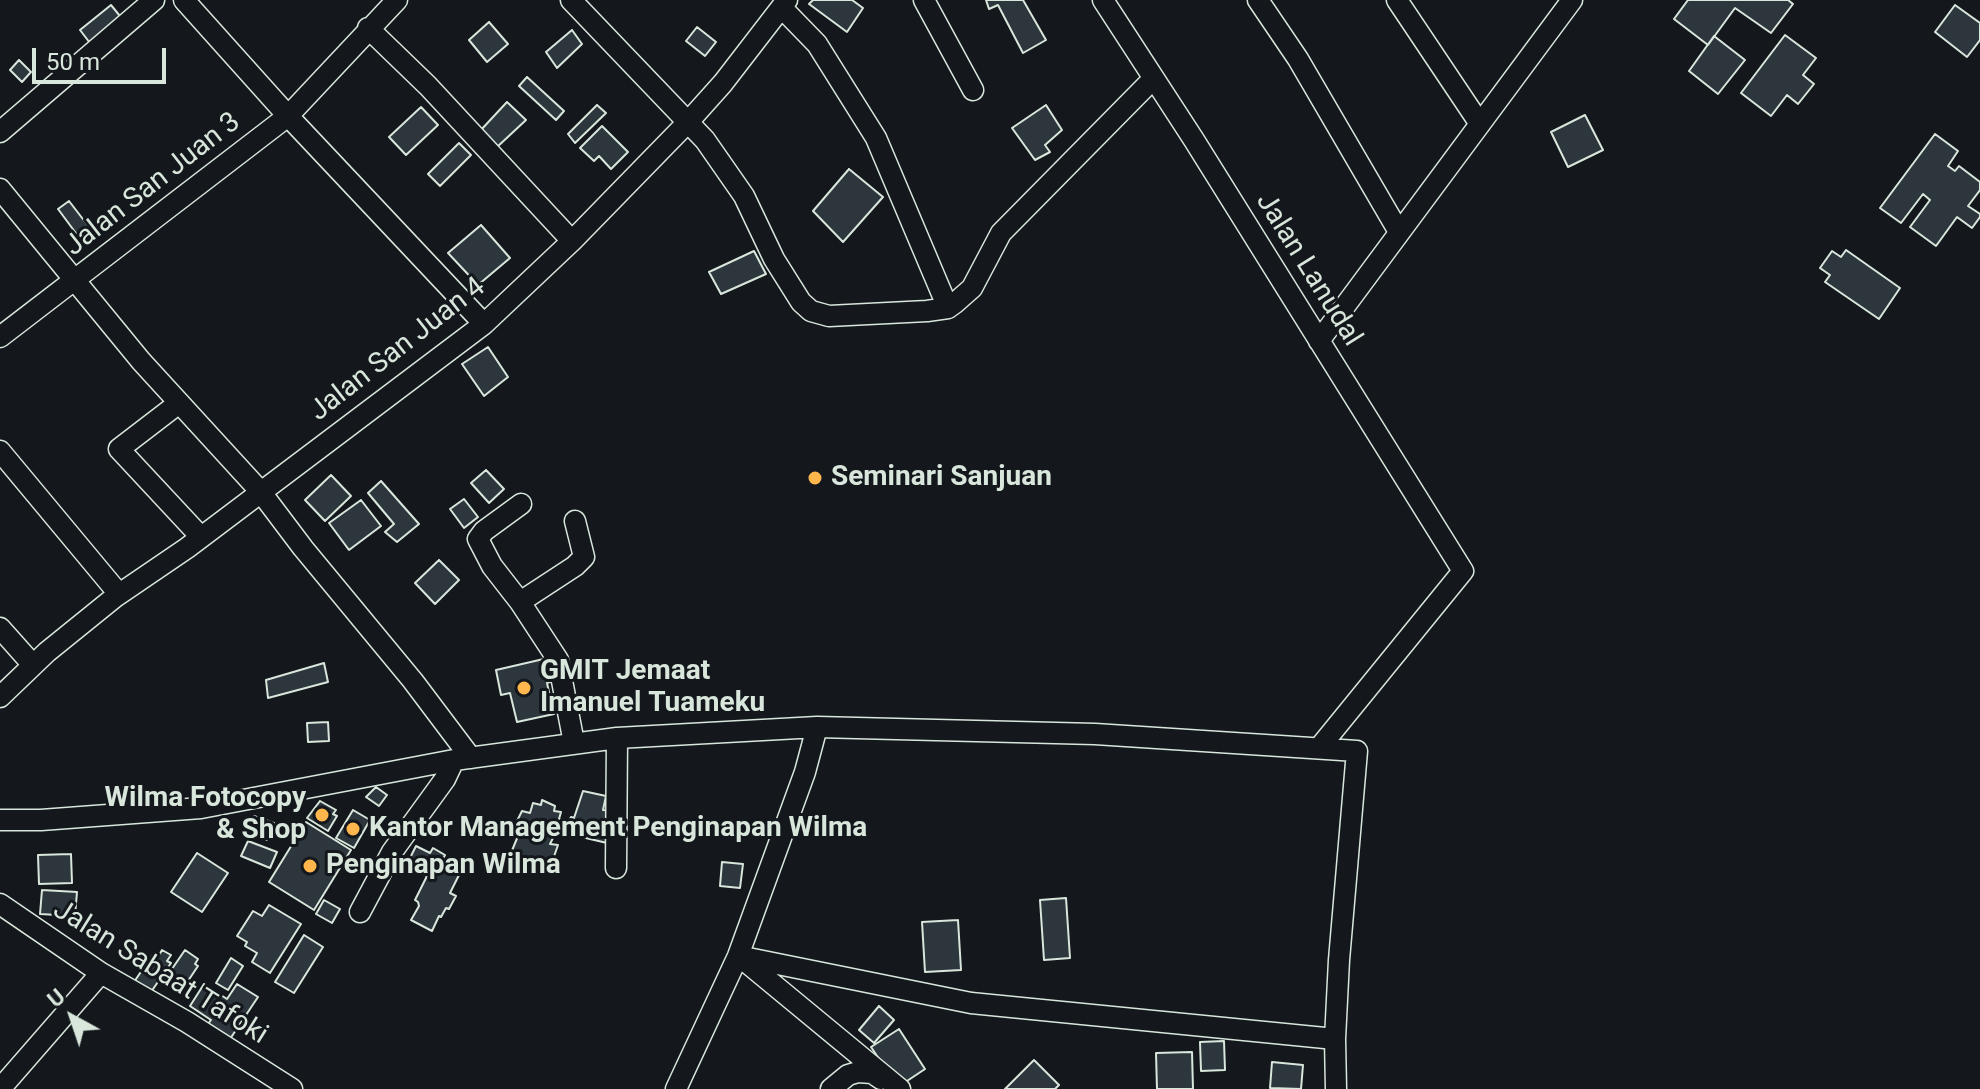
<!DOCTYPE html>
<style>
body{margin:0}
#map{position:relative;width:1980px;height:1089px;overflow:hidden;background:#14181c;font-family:Roboto,sans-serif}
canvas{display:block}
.north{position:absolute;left:32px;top:977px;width:80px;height:80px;-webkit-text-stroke:6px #14181c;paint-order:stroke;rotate:320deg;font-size:22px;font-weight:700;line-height:32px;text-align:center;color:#d8e6dc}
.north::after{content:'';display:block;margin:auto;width:28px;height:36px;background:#d8e6dc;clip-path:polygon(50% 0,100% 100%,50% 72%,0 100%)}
.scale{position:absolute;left:32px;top:48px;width:134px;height:36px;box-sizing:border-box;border:4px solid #d8e6dc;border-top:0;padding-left:10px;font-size:24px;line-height:28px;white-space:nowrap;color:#d8e6dc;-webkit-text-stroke:6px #14181c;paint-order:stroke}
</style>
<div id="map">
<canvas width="1980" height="1089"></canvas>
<div class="north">U</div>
<div class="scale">50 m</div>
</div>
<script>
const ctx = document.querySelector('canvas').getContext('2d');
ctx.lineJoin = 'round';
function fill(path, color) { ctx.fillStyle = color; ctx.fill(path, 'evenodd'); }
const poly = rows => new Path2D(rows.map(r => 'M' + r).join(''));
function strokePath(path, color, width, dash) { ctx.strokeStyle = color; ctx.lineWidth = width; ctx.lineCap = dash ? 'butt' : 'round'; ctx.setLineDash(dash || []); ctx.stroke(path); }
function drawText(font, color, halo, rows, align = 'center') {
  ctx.font = font + ' Roboto,sans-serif'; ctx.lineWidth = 6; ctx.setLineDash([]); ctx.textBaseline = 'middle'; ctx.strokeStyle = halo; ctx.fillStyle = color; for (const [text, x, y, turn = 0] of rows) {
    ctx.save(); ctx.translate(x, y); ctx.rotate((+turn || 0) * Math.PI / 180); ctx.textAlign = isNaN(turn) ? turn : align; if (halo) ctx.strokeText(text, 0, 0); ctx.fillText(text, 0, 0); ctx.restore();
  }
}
const building = poly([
 [813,0,852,0,863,8,847,32,809,4,813,0],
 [986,0,1023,0,1046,40,1023,53,998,5,989,9,986,0],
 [1688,0,1788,0,1793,4,1771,33,1735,8,1708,45,1674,19,1688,0],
 [111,5,124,21,93,47,80,30,111,5],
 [1955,5,1980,23,1980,40,1967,57,1935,32,1955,5],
 [489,22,508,44,487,62,469,40,489,22],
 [697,27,716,42,705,56,686,41,697,27],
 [572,30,582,44,557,68,546,52,572,30],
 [1785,35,1816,58,1803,75,1814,84,1798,104,1787,95,1771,116,1741,93,1785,35],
 [1714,36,1745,60,1718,94,1689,71,1714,36],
 [19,60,31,72,22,82,10,70,19,60],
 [527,77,564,111,556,120,519,86,527,77],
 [507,102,526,120,496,148,480,131,507,102],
 [597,105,606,113,575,143,568,134,597,105],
 [1046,105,1062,130,1045,145,1050,152,1035,160,1012,128,1046,105],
 [421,107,438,125,406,155,389,137,421,107],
 [1585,115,1603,150,1568,167,1551,132,1585,115],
 [602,126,628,152,611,169,599,156,594,161,580,148,602,126],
 [1935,134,1958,151,1948,166,1955,171,1959,166,1980,182,1980,190,1968,206,1980,214,1980,217,1972,228,1957,217,1936,246,1910,227,1930,200,1923,194,1901,223,1880,208,1935,134],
 [459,143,471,155,440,186,428,174,459,143],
 [849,169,883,197,843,242,813,211,849,169],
 [69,201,89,227,78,236,58,209,69,201],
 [481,225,510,258,478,285,448,253,481,225],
 [1846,250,1900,288,1879,319,1825,282,1830,275,1820,268,1832,251,1841,257,1846,250],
 [754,251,766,274,721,294,709,272,754,251],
 [488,347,508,377,484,396,462,364,488,347],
 [486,470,504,489,489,503,471,483,486,470],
 [331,475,351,496,325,521,305,500,331,475],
 [381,481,419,524,397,542,385,532,394,524,368,493,381,481],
 [464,499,478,517,464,528,450,509,464,499],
 [361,500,381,526,349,550,329,523,361,500],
 [439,560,459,580,435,604,415,583,439,560],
 [548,658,553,681,547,683,554,714,517,722,510,693,501,695,496,670,548,658],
 [324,663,328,682,268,698,266,680,324,663],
 [328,722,329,741,308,742,307,723,328,722],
 [376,787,387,795,379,806,366,797,376,787],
 [583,791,606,796,603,810,611,811,607,843,573,835,574,830,566,827,571,817,574,818,583,791],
 [542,800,555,806,554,811,561,812,559,819,563,821,557,836,554,836,550,844,558,845,550,868,511,853,520,831,514,827,522,811,530,813,533,803,541,805,542,800],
 [320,801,336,810,333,814,337,816,328,831,307,818,320,801],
 [353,810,370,820,354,848,336,838,353,810],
 [254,816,274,823,267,840,248,832,254,816],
 [306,822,351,850,314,910,269,882,306,822],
 [248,841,277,852,270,868,241,856,248,841],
 [416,846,430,853,433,848,445,855,443,859,462,869,450,893,456,896,449,909,446,908,441,917,439,916,432,931,411,920,419,906,418,902,415,900,427,876,406,866,416,846],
 [197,853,228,873,202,912,171,892,197,853],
 [71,854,72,883,39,884,38,855,71,854],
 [722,862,743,864,740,888,720,886,722,862],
 [42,890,77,892,75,916,40,914,42,890],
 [1066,898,1070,958,1044,960,1040,900,1066,898],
 [324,900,340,909,332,923,316,914,324,900],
 [269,905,301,924,270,973,252,962,257,953,245,946,247,942,237,936,253,911,262,916,269,905],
 [958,920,961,970,925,972,922,922,958,920],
 [304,935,323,947,294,993,275,982,304,935],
 [162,950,171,955,167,961,171,963,151,992,134,982,153,954,158,957,162,950],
 [185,950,198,959,195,964,198,966,182,990,163,982,185,950],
 [231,958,243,966,228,990,216,983,231,958],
 [204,984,227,999,237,984,258,997,228,1042,208,1024,211,1020,190,1006,204,984],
 [879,1006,894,1020,874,1043,859,1030,879,1006],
 [899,1029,925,1069,898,1087,871,1047,899,1029],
 [1224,1041,1225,1070,1201,1071,1200,1042,1224,1041],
 [1192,1052,1193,1089,1157,1089,1156,1053,1192,1052],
 [1034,1060,1059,1085,1055,1089,1005,1089,1034,1060],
 [1272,1062,1303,1065,1301,1089,1270,1088,1272,1062]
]);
fill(building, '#2c363c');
strokePath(building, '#d8e6dc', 2);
const minor = poly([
 [184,0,288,116,484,324],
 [571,0,705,140,744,196,774,259,801,302,811,311,829,316,927,311,948,308,955,303,972,288,1001,233,1153,79],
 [924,0,973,90],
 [1103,0,1194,140,1463,571,1319,748],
 [1258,0,1298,59,1399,232],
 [1397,0,1480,124],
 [782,8,817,44,876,138,948,308],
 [368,28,428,86,572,241],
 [0,132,154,0],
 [0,189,141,361,260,491,303,548,413,681,471,758],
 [0,337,288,116,397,0],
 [1319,341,1572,0],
 [179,403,119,449,201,537],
 [0,451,119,594],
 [521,504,484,531,478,539,492,566,520,602,558,660,574,743],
 [520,602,575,566,584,557,575,521],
 [0,628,33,665],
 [0,697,47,652,115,597,187,548,484,324,572,241,689,121,723,83,787,0],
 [0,820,41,820,201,808,454,760,617,738],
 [616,868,617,738,817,727,1095,734,1357,751,1339,960,1335,1039,1336,1089],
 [0,904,101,973,187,1022,292,1089],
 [360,912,392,852,445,779,454,760],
 [738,956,971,1003,1335,1039],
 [745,961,900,1089],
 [0,1089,101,973],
 [676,1089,738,956,805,772,817,727],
 [831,1089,848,1075,858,1072,872,1073,881,1079]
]);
strokePath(minor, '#d8e6dc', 23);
strokePath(minor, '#14181c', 20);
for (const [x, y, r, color] of [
 [815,478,8,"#ffb74d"],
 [524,688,8,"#ffb74d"],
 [322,815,8,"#ffb74d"],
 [353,829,8,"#ffb74d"],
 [310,866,8,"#ffb74d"]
]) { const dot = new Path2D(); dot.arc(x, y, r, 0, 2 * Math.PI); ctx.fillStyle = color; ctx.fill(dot); strokePath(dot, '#14181c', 3); }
drawText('28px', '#d8e6dc', '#14181c', [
 ["Jalan San Juan 3",153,185,-38],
 ["Jalan Lanudal",1308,270,58],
 ["Jalan San Juan 4",398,350,-38],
 ["Jalan Sabaat Tafoki",160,973,32]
]);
drawText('bold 28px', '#d8e6dc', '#14181c', [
 ["Seminari Sanjuan",831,478],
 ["GMIT Jemaat",540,672],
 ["Imanuel Tuameku",540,704],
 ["Wilma Fotocopy",306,799,"right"],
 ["& Shop",306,831,"right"],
 ["Kantor Management Penginapan Wilma",369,829],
 ["Penginapan Wilma",326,866]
], 'left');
</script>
